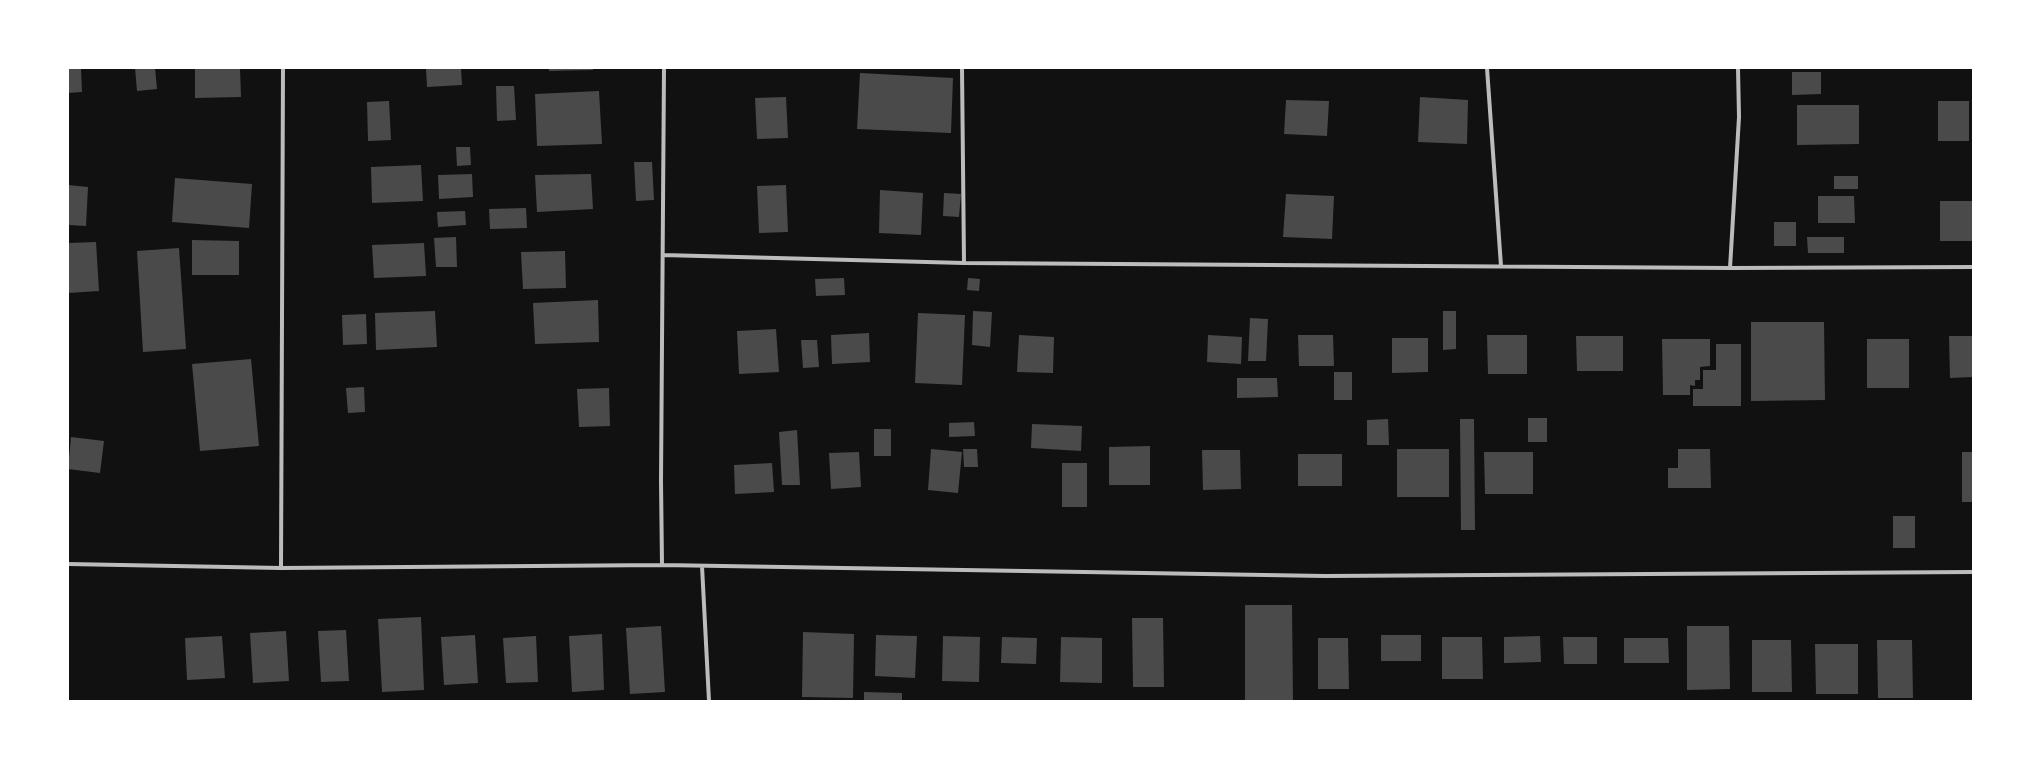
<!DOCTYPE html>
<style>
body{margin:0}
#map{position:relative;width:2041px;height:769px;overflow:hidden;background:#111;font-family:"PT Sans Narrow",sans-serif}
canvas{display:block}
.frame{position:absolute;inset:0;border:69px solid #fff;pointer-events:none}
</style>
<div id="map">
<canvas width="2041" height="769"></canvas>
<div class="frame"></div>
</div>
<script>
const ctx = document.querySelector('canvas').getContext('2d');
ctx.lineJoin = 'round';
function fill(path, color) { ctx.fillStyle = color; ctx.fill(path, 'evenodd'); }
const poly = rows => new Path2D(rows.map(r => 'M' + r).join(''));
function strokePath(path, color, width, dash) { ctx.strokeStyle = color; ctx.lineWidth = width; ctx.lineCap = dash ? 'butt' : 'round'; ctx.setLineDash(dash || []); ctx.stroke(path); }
fill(poly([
 [68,68,81,68,82,92,68,93],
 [135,68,155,68,157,89,137,91],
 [195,68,240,68,241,97,195,98],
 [461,68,462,85,427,87,426,69],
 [549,68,593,68,593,70,549,71],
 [1792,72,1821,72,1821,94,1792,95],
 [860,73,953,78,951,133,857,129],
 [496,86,514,86,516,120,497,121],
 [599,91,602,144,537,146,535,94],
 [786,97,788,138,757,139,755,98],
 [1420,97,1468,100,1467,144,1418,142],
 [1286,100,1329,101,1327,136,1284,134],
 [389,101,391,140,368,141,367,102],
 [1938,101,1969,101,1969,141,1938,141],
 [1797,105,1859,105,1859,144,1797,145],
 [456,147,470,147,471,165,457,166],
 [634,162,652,162,654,200,636,201],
 [421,165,423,201,372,203,371,167],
 [472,174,473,197,439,199,438,175],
 [591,174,593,209,537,212,535,175],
 [1834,176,1858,176,1858,189,1834,189],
 [175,178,252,184,249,228,172,222],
 [68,185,88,187,86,226,68,225],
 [786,185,788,232,759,233,757,186],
 [880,190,923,193,921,235,879,233],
 [944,193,961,194,959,217,943,216],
 [1286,194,1334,196,1332,239,1283,237],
 [1818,196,1854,196,1855,223,1818,223],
 [1940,201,1973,201,1973,241,1940,241],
 [526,208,527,228,490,229,489,209],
 [465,211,466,225,438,227,437,212],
 [1774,222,1796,222,1796,246,1774,246],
 [456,237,457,267,436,267,434,238],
 [1807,237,1844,237,1844,253,1808,253],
 [192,240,239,241,239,275,192,275],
 [96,242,99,291,68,293,68,243],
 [424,243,426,276,374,278,372,245],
 [179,248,186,349,143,352,137,251],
 [565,251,566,288,523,289,521,252],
 [844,278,845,295,816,296,815,279],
 [968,278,980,279,979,291,967,290],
 [598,300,599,342,535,344,533,303],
 [435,311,437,347,376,350,375,313],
 [973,311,992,312,990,347,972,345],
 [1443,311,1456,311,1456,349,1443,350],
 [918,313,965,315,962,385,915,383],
 [366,314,367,344,343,345,342,315],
 [1250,318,1268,319,1266,361,1248,361],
 [1751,322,1824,322,1825,400,1751,401],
 [776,329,779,372,739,374,737,331],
 [869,333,870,362,832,364,831,335],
 [1019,335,1054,337,1053,373,1017,372],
 [1208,335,1242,337,1241,364,1207,362],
 [1298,335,1333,335,1334,366,1299,366],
 [1487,335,1527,335,1527,374,1488,374],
 [1576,336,1623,336,1623,371,1577,371],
 [1949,336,1973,336,1973,377,1950,378],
 [1392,338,1428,338,1428,372,1392,373],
 [1662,339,1710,339,1710,366,1700,367,1700,380,1695,380,1695,386,1690,385,1690,395,1663,395],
 [1867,339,1909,339,1909,388,1867,388],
 [801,340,817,340,819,367,803,368],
 [1716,344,1741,344,1741,406,1693,406,1693,389,1703,389,1703,370,1716,370],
 [251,359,259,446,200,451,192,364],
 [1334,372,1352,372,1352,400,1334,400],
 [1237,378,1277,378,1278,397,1237,398],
 [364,387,365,412,348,413,346,388],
 [609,388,610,426,579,427,577,389],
 [1528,418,1547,418,1547,442,1528,442],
 [1388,419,1389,445,1367,445,1367,420],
 [1460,419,1474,419,1475,530,1461,530],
 [974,422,975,436,949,437,949,423],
 [1032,424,1082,426,1081,451,1031,448],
 [874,429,891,429,891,456,874,456],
 [797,430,800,485,782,485,779,432],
 [71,437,104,441,100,473,68,469],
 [1150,446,1150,485,1109,485,1109,447],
 [931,449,962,452,958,493,928,490],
 [963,449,977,449,978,467,964,467],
 [1397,449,1449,449,1449,497,1397,497],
 [1678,449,1710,449,1711,488,1668,488,1668,468,1678,468],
 [1202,450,1240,450,1241,489,1203,490],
 [859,452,861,487,831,489,829,453],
 [1484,452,1533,452,1533,494,1485,494],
 [1962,452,1973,452,1973,502,1962,502],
 [1298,454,1342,454,1342,486,1298,486],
 [772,463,774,492,735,494,734,465],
 [1062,463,1087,463,1087,507,1062,507],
 [1893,516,1915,516,1915,548,1893,548],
 [1245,605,1292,605,1293,701,1245,701],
 [421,617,424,690,382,692,378,619],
 [1132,618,1163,618,1164,687,1133,687],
 [661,626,665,692,630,694,626,628],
 [1687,626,1729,626,1730,689,1687,690],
 [346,630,349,681,321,682,318,631],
 [286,631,289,681,253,683,250,633],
 [803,632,854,634,853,698,802,697],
 [602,634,604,690,572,692,569,636],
 [475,635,478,683,444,685,441,637],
 [876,635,917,636,915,678,875,676],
 [1381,635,1421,635,1421,661,1381,661],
 [222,636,225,678,187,680,185,638],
 [536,636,538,682,506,683,503,638],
 [943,636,980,637,979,682,942,681],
 [1540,636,1541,662,1504,663,1504,637],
 [1002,637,1037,638,1036,664,1001,663],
 [1061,637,1102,638,1102,683,1060,682],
 [1442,637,1482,637,1483,679,1442,679],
 [1563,637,1597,637,1597,664,1564,664],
 [1318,638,1348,638,1349,689,1318,689],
 [1624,638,1668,638,1669,663,1624,663],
 [1752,640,1791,640,1792,692,1752,692],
 [1877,640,1912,640,1913,698,1878,698],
 [1815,644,1858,644,1858,694,1816,694],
 [864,692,902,693,902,701,864,701]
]), '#4a4a4a');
strokePath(poly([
 [962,68,964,263],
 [1487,68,1501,266],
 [663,255,964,263,1730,268,1973,267],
 [1730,268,1739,117,1738,68],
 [68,564,281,568,662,565,1325,576,1973,572],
 [662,565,661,481,664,68],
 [702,566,709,701],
 [281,568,283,68]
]), '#bcbcbc', 4);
</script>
